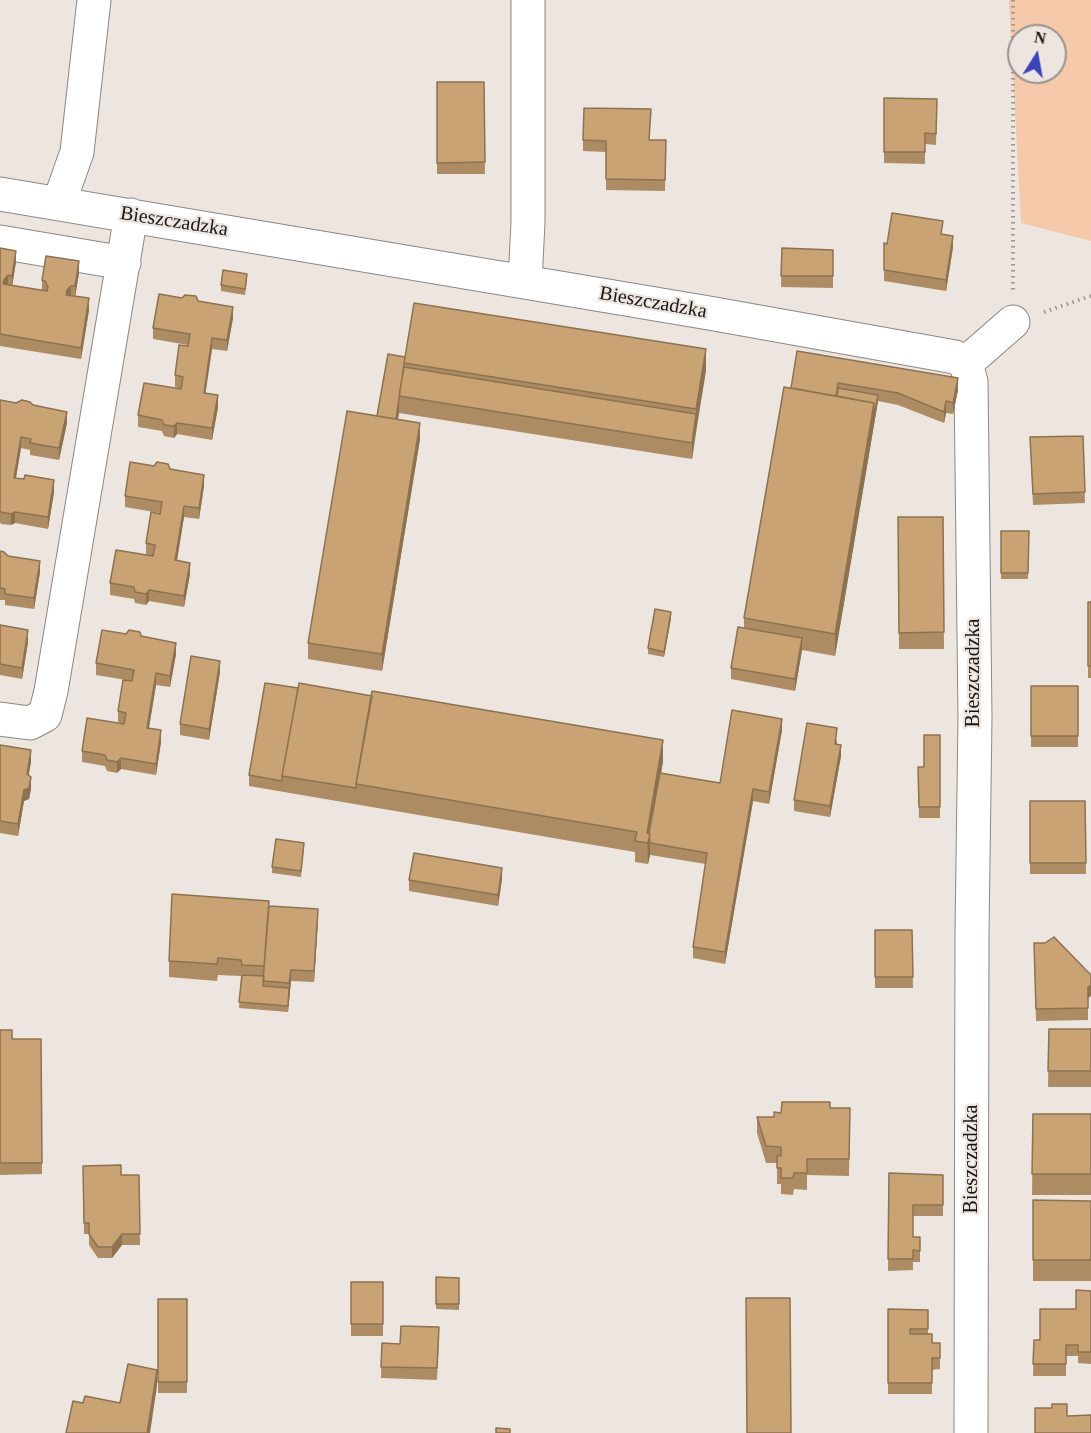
<!DOCTYPE html>
<style>
body{margin:0}
#map{position:relative;width:1091px;height:1433px;overflow:hidden;background:#ece5e0;font-family:Georgia,serif}
canvas{display:block}
.north{position:absolute;left:1007px;top:24px;width:60px;height:60px;box-sizing:border-box;background:#ece5e0;border:2px solid #98928f;border-radius:50%;rotate:11deg;font-size:16px;font-weight:700;line-height:24px;text-align:center;color:#191615}
.north::after{content:'';display:block;margin:auto;width:21px;height:27px;background:#3a45b9;clip-path:polygon(50% 0,100% 100%,50% 72%,0 100%)}
</style>
<div id="map">
<canvas width="1091" height="1433"></canvas>
<div class="north">N</div>
</div>
<script>
const ctx = document.querySelector('canvas').getContext('2d');
ctx.lineJoin = 'round';
function fill(path, color) { ctx.fillStyle = color; ctx.fill(path, 'evenodd'); }
const poly = rows => new Path2D(rows.map(r => 'M' + r).join(''));
function strokePath(path, color, width, dash) { ctx.strokeStyle = color; ctx.lineWidth = width; ctx.lineCap = dash ? 'butt' : 'round'; ctx.setLineDash(dash || []); ctx.stroke(path); }
function drawText(font, color, halo, rows, align = 'center') {
  ctx.font = font + ' Georgia,serif'; ctx.lineWidth = 4.5; ctx.setLineDash([]); ctx.textBaseline = 'middle'; ctx.strokeStyle = halo; ctx.fillStyle = color; for (const [text, x, y, turn = 0] of rows) {
    ctx.save(); ctx.translate(x, y); ctx.rotate((+turn || 0) * Math.PI / 180); ctx.textAlign = isNaN(turn) ? turn : align; if (halo) ctx.strokeText(text, 0, 0); ctx.fillText(text, 0, 0); ctx.restore();
  }
}
fill(poly([
 [1009,0,1091,0,1091,241,1021,223],
 [1019,36,1055,36,1055,72,1019,72]
]), '#f5c9a9');
const minor = poly([
 [0,194,709,313,955,357,966,363,971,382,975,717,972,933,971,1433],
 [59,203,77,152,94,0],
 [0,242,124,263],
 [525,282,528,222,528,0],
 [966,363,1013,322],
 [0,719,30,723,45,715,51,691,131,215]
]);
strokePath(minor, '#8e8883', 35);
strokePath(poly([
 [1013,0,1013,290],
 [1044,312,1091,296]
]), '#9d9794', 4, [1.5, 4.5]);
strokePath(minor, '#fff', 33);
fill(poly([
 [437,82,484,82,485,174,437,174],
 [884,98,937,99,936,145,925,144,925,164,884,163],
 [583,140,666,140,665,191,606,190,606,152,583,151],
 [943,234,953,247,946,291,884,281,884,243,887,244],
 [0,248,16,262,12,285,42,290,42,280,79,273,75,296,89,310,81,359,0,346],
 [782,248,833,250,833,288,781,287],
 [247,280,245,295,221,291,221,285],
 [182,298,198,301,233,318,227,351,212,349,205,393,218,407,212,440,177,434,174,438,164,436,162,431,138,427,138,415,181,389,175,387,175,375,188,345,153,339,153,328],
 [797,351,958,390,953,414,946,413,944,423,898,405,878,401,835,656,802,650,795,691,731,679,731,668,744,628,744,618,791,388],
 [405,357,706,370,692,459,399,413,398,419,420,439,382,671,308,659,308,643,377,416],
 [0,400,33,405,67,423,59,460,30,455,30,450,21,448,16,478,54,492,48,529,15,523,11,525,1,524,0,522],
 [1083,436,1085,503,1033,505,1030,437],
 [170,469,204,486,199,519,184,517,177,561,190,574,184,607,149,601,146,605,135,603,134,599,110,595,110,583,153,556,146,554,146,543,160,513,125,507,125,496],
 [898,517,943,517,944,649,899,649],
 [1001,531,1029,531,1028,579,1001,579],
 [0,551,40,572,34,609,5,605,5,600,0,600],
 [1088,602,1091,602,1091,678,1088,678],
 [671,618,664,657,648,654,648,648],
 [0,625,28,642,22,679,0,675],
 [141,636,176,654,170,687,156,685,149,728,161,742,156,775,121,769,117,773,107,771,105,766,82,762,82,751,124,724,118,722,118,711,132,681,96,675,96,663],
 [220,672,209,740,180,735,180,724],
 [1031,686,1078,686,1078,747,1031,747],
 [782,730,769,804,753,801,725,964,693,958,693,947,706,864,650,855,648,864,635,862,635,852,249,786,249,775,663,761,661,774,720,783],
 [940,735,940,818,919,818,918,767,924,767],
 [837,739,837,744,841,756,830,817,794,811,794,800],
 [0,745,31,762,28,776,31,789,29,799,24,801,18,836,0,833],
 [1030,801,1085,801,1086,874,1030,874],
 [304,848,301,877,272,873,272,867],
 [502,879,498,906,409,891,409,880],
 [269,906,318,920,314,982,291,981,288,1012,239,1008,241,976,218,975,217,981,169,977,169,961],
 [875,930,912,930,913,988,875,988],
 [1034,943,1088,998,1088,1020,1036,1021],
 [1049,1029,1091,1029,1091,1087,1048,1087],
 [0,1030,12,1039,41,1039,42,1174,0,1175],
 [830,1108,850,1108,849,1176,807,1175,807,1190,794,1189,793,1195,781,1194,781,1184,777,1184,777,1163,766,1163,757,1133,757,1117,774,1117,781,1113],
 [1033,1114,1091,1114,1091,1195,1032,1195],
 [83,1166,121,1175,139,1175,140,1245,122,1245,112,1258,98,1258,89,1245,89,1234,84,1234],
 [889,1173,943,1175,943,1216,913,1216,913,1237,920,1237,920,1262,913,1262,913,1270,888,1271],
 [1033,1200,1091,1201,1091,1281,1033,1281],
 [436,1277,459,1278,459,1310,436,1309],
 [351,1282,383,1282,383,1336,351,1336],
 [1091,1291,1091,1364,1078,1363,1078,1356,1066,1356,1066,1376,1033,1376,1034,1340,1040,1340,1076,1309],
 [158,1299,187,1299,187,1393,158,1393],
 [888,1309,928,1310,928,1334,932,1343,940,1343,940,1369,932,1370,932,1394,888,1394],
 [439,1338,437,1380,381,1378,382,1343,400,1344]
]), '#ad8c63');
fill(poly([
 [953,236,953,247,946,291,946,280],
 [16,251,16,262,12,287,12,276],
 [79,261,79,273,75,298,75,286],
 [8,275,8,286,4,291,4,280],
 [71,286,71,297,66,295,67,290],
 [89,298,89,310,81,359,81,348],
 [233,307,233,318,227,351,227,340],
 [212,338,212,349,204,404,204,393],
 [706,349,706,370,696,430,696,409],
 [958,378,958,390,953,414,953,403],
 [218,395,218,407,212,440,212,428],
 [878,395,878,401,835,656,835,634,874,403],
 [946,401,946,413,944,423,944,412],
 [399,402,399,413,395,435,395,424],
 [67,412,67,423,59,460,59,448],
 [696,414,696,430,692,459,692,443],
 [177,423,177,434,174,438,174,426],
 [420,423,420,439,382,671,382,654],
 [21,437,21,448,14,489,14,478],
 [204,475,204,486,199,519,199,508],
 [54,480,54,492,48,529,48,517],
 [184,506,184,517,175,572,175,560],
 [15,512,15,523,11,525,11,514],
 [40,561,40,572,34,609,34,598],
 [190,563,190,574,184,607,184,596],
 [149,590,149,601,146,605,146,594],
 [671,612,671,618,664,657,664,652],
 [28,630,28,642,22,679,22,668],
 [802,638,802,650,795,691,795,679],
 [176,643,176,654,170,687,170,676],
 [220,661,220,672,209,740,209,729],
 [156,673,156,685,147,739,147,728],
 [782,719,782,730,769,804,769,792],
 [161,730,161,742,156,775,156,764],
 [663,740,663,761,650,841,650,855,648,864,647,833],
 [841,745,841,756,830,817,830,806],
 [31,750,31,762,27,786,27,774],
 [121,758,121,769,117,773,117,762],
 [31,777,31,789,29,799,24,801,18,836,18,824,24,790],
 [753,789,753,801,725,964,725,952],
 [502,868,502,879,498,906,498,895],
 [318,909,318,920,314,982,314,971],
 [291,970,291,981,288,1012,289,983],
 [1091,985,1091,996,1088,998,1088,987],
 [122,1234,122,1245,112,1258,112,1247],
 [157,1370,157,1386,150,1433,147,1433]
]), '#8d7250');
const building = poly([
 [437,82,484,82,485,162,437,163,437,82],
 [884,98,937,99,936,134,925,133,925,152,884,152,884,98],
 [584,108,651,109,649,140,666,140,665,180,606,179,606,141,583,140,584,108],
 [892,213,943,221,941,234,953,236,946,280,884,270,884,243,887,244,892,213],
 [0,248,16,251,12,276,8,275,4,280,3,284,47,291,48,287,45,281,42,280,46,256,79,261,75,286,71,286,67,290,66,295,89,298,81,348,0,334,0,248],
 [782,248,833,250,833,276,781,276,782,248],
 [223,270,247,274,245,289,221,285,223,270],
 [159,294,182,298,185,295,196,296,198,301,233,307,227,340,212,338,208,365,204,393,218,395,212,428,177,423,174,426,164,425,162,420,138,415,144,383,181,389,183,377,175,375,179,345,188,346,190,334,153,328,159,294],
 [414,303,706,349,696,409,404,363,414,303],
 [797,351,958,378,953,403,946,401,944,412,898,393,838,383,836,396,791,388,797,351],
 [388,354,405,357,396,419,377,416,388,354],
 [404,367,696,414,692,443,399,396,404,367],
 [784,387,874,403,835,634,744,618,784,387],
 [838,388,878,395,874,418,874,403,837,396,838,388],
 [0,400,16,403,22,400,30,402,33,405,67,412,59,448,30,443,31,439,21,437,14,478,24,479,25,475,54,480,48,517,15,512,11,514,1,512,0,511,0,400],
 [347,411,420,423,382,654,308,643,347,411],
 [1083,436,1085,492,1033,494,1030,437,1083,436],
 [130,462,154,466,157,462,168,464,170,469,204,475,199,508,184,506,175,560,190,563,184,596,149,590,146,594,135,592,134,587,110,583,116,550,153,556,155,545,146,543,151,512,160,514,162,502,125,496,130,462],
 [898,517,943,517,944,632,899,633,898,517],
 [1001,531,1029,531,1028,573,1001,573,1001,531],
 [0,551,4,552,8,556,40,561,34,598,5,594,5,589,0,588,0,551],
 [1088,602,1091,602,1091,666,1088,666,1088,602],
 [655,609,671,612,664,652,648,648,655,609],
 [0,625,28,630,22,668,0,664,0,625],
 [738,627,802,638,795,679,731,668,738,627],
 [102,630,126,634,129,630,140,632,141,636,176,643,170,676,156,673,147,728,161,730,156,764,121,758,117,762,107,760,105,755,82,751,87,718,124,724,126,713,118,711,123,680,132,681,134,670,96,663,102,630],
 [191,656,220,661,209,729,180,724,191,656],
 [265,683,298,688,282,776,282,781,249,775,265,683],
 [299,683,372,696,356,784,356,788,282,776,299,683],
 [1031,686,1078,686,1078,736,1031,736,1031,686],
 [372,691,663,740,647,833,650,834,648,843,635,841,637,832,356,784,372,691],
 [732,710,782,719,769,792,753,789,725,952,693,947,707,853,650,843,649,833,660,773,720,783,732,710],
 [807,723,837,728,835,744,841,745,830,806,794,800,807,723],
 [924,735,940,735,940,807,919,807,918,767,924,767,924,735],
 [0,745,31,750,27,774,31,777,29,788,24,790,18,824,0,821,0,745],
 [1030,801,1085,801,1086,863,1030,863,1030,801],
 [276,839,304,843,301,871,272,867,276,839],
 [414,853,502,868,498,895,409,880,414,853],
 [172,894,269,901,264,966,242,965,241,960,218,958,217,964,169,961,172,894],
 [269,906,318,909,314,971,291,970,289,983,263,981,269,906],
 [875,930,912,930,913,977,875,977,875,930],
 [1054,937,1091,975,1091,985,1088,987,1088,1008,1036,1009,1034,943,1045,943,1054,937],
 [242,975,264,976,263,986,289,988,288,1006,239,1002,242,975],
 [1049,1029,1091,1029,1091,1071,1048,1071,1049,1029],
 [0,1030,12,1030,12,1039,41,1039,42,1163,0,1163,0,1030],
 [782,1102,830,1102,830,1108,850,1108,849,1159,807,1159,807,1173,794,1173,793,1178,781,1178,781,1168,777,1168,777,1156,781,1156,781,1147,766,1146,757,1117,774,1117,774,1112,781,1113,782,1102],
 [1033,1114,1091,1114,1091,1174,1032,1174,1033,1114],
 [121,1165,121,1175,139,1175,140,1234,122,1234,112,1247,98,1247,89,1234,89,1223,84,1223,83,1166,121,1165],
 [889,1173,943,1175,943,1205,913,1205,913,1237,920,1237,920,1251,913,1250,913,1259,888,1259,889,1173],
 [1033,1200,1091,1201,1091,1260,1033,1260,1033,1200],
 [436,1277,459,1278,459,1304,436,1304,436,1277],
 [351,1282,383,1282,383,1324,351,1324,351,1282],
 [1076,1290,1091,1291,1091,1352,1078,1352,1078,1345,1066,1345,1066,1364,1033,1364,1034,1340,1040,1340,1040,1309,1076,1309,1076,1290],
 [746,1298,790,1298,791,1433,747,1433,746,1298],
 [158,1299,187,1299,187,1382,158,1382,158,1299],
 [888,1309,928,1310,928,1329,910,1329,910,1334,932,1334,932,1343,940,1343,940,1358,932,1358,932,1383,888,1383,888,1309],
 [401,1326,439,1327,437,1368,381,1367,382,1343,400,1344,401,1326],
 [128,1364,157,1370,147,1433,66,1433,73,1401,83,1403,85,1396,120,1403,128,1364],
 [1052,1404,1067,1404,1067,1416,1091,1415,1091,1433,1035,1433,1035,1408,1052,1408,1052,1404],
 [496,1428,510,1429,510,1433,496,1433,496,1428]
]);
fill(building, '#c9a373');
strokePath(building, '#8d7250', 1.5);
drawText('20px', '#191615', '#ece5e0', [
 ["Bieszczadzka",174,222,9],
 ["Bieszczadzka",653,303,10],
 ["Bieszczadzka",974,673,-90],
 ["Bieszczadzka",972,1159,-90]
]);
</script>
